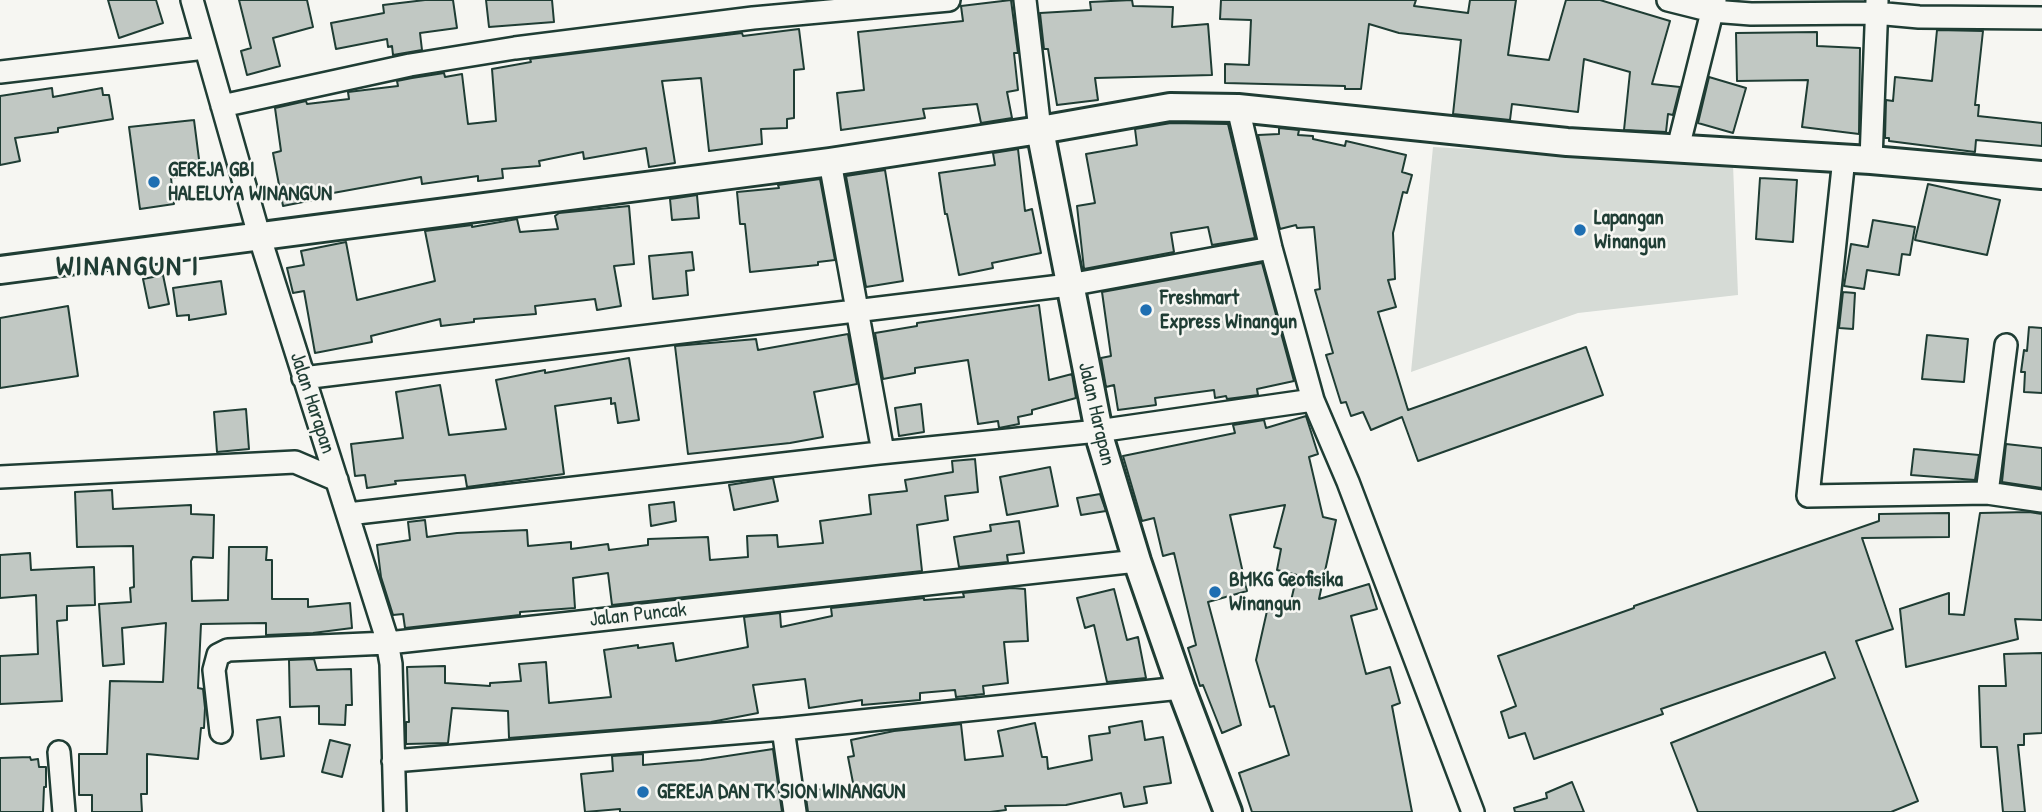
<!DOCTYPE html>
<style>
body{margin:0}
canvas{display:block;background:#f6f6f2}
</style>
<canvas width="2042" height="812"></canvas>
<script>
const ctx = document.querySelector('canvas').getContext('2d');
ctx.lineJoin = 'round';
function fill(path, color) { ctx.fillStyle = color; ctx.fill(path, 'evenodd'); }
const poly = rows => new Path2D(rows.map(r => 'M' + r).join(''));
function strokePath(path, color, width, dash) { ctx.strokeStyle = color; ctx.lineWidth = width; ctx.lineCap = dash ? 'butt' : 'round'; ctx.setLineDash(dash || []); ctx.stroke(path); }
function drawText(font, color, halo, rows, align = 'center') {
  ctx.font = font + ' "Patrick Hand",sans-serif'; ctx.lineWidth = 5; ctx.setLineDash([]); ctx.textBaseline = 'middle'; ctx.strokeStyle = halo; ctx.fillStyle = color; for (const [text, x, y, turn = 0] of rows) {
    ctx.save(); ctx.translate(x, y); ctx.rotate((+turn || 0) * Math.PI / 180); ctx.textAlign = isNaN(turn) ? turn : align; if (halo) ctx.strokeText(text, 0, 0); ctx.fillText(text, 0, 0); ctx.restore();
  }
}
fill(poly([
 [1433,147,1733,164,1738,295,1578,313,1411,372]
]), '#d6dbd6');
const building = poly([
 [108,0,156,0,163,23,119,38,108,0],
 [239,0,307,0,313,27,273,38,280,66,247,75,241,51,251,48,239,0],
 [425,0,453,0,457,28,420,33,422,50,393,55,392,46,388,47,387,39,336,49,331,23,384,13,383,5,425,0],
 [486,0,552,0,554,22,489,27,486,0],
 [1011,0,1018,53,1014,53,1018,90,1007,92,1012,118,981,123,977,104,923,109,925,118,841,130,837,93,864,90,858,32,963,21,961,6,1011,0],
 [1132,0,1133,6,1173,7,1172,27,1208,24,1212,75,1095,78,1098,100,1057,105,1048,49,1044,49,1040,13,1091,10,1090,2,1132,0],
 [1221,0,1416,0,1414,6,1468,13,1470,0,1516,0,1508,55,1549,60,1566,0,1600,0,1670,21,1652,84,1680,87,1673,115,1668,114,1666,132,1624,130,1630,72,1584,59,1578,112,1512,104,1510,120,1453,114,1461,40,1399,33,1369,24,1361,89,1345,89,1345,86,1225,83,1225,64,1249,65,1251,20,1220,19,1221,0],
 [799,29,804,69,794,70,794,118,787,119,787,128,761,129,762,144,709,151,701,78,662,81,675,163,649,167,646,148,584,159,583,152,539,161,540,166,502,169,503,178,478,181,478,176,422,184,421,177,322,195,323,198,283,206,273,153,281,151,275,108,306,101,307,104,349,99,348,92,398,86,397,81,412,78,444,73,445,77,462,74,468,124,496,121,492,69,531,62,530,59,742,33,743,36,799,29],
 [1937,30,1983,31,1975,105,1979,105,1978,116,2042,123,2042,146,1976,140,1975,152,1889,141,1889,138,1885,138,1886,100,1893,101,1895,77,1932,81,1937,30],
 [1817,32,1817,46,1860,48,1859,134,1802,127,1808,80,1737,81,1736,33,1817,32],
 [1709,77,1746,88,1733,133,1698,123,1709,77],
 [52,88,53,97,102,88,103,95,109,95,113,119,58,128,58,132,15,138,20,161,0,165,0,96,52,88],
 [194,120,201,175,171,178,174,204,140,209,129,127,194,120],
 [1171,123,1228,124,1255,238,1212,245,1208,227,1171,233,1174,252,1084,269,1077,206,1095,203,1086,154,1137,145,1135,129,1171,123],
 [1279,128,1299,130,1298,135,1313,136,1313,139,1345,146,1346,141,1406,155,1402,172,1412,175,1407,193,1403,192,1393,233,1395,279,1388,280,1396,307,1378,312,1408,410,1586,347,1603,395,1418,461,1402,417,1371,430,1363,412,1351,416,1346,402,1341,403,1326,355,1333,353,1315,290,1320,289,1314,227,1297,228,1296,225,1280,229,1258,135,1279,134,1279,128],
 [1018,149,1025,211,1032,209,1041,253,992,263,993,268,959,275,947,214,945,214,939,173,995,165,993,153,1018,149],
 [885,170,903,281,866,287,846,176,885,170],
 [1760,178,1797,180,1793,242,1756,239,1760,178],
 [820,179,835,260,818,262,818,265,750,272,745,224,740,224,737,192,779,188,778,185,820,179],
 [1928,184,2000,200,1987,255,1915,240,1928,184],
 [697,195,699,218,672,220,670,199,697,195],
 [629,206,634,264,614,266,621,306,597,310,595,299,535,306,536,314,474,319,474,322,441,326,440,319,371,336,372,342,315,353,304,291,293,293,287,268,304,265,301,251,346,242,357,300,435,281,425,231,472,225,472,227,517,219,520,232,558,229,555,216,559,213,629,206],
 [1873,220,1915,227,1910,255,1902,254,1899,275,1867,270,1864,289,1844,286,1851,244,1868,247,1873,220],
 [692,252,694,270,686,271,688,295,653,299,649,256,692,252],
 [1262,263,1294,381,1257,389,1258,395,1227,399,1226,396,1215,398,1214,390,1155,398,1156,405,1118,410,1114,385,1106,387,1101,358,1111,356,1102,292,1262,263],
 [163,275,169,304,149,308,143,279,163,275],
 [221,281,226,314,189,320,189,315,177,316,173,288,221,281],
 [1843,292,1855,293,1853,329,1839,328,1843,292],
 [1039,305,1049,380,1072,374,1076,398,1032,410,1032,414,1018,417,1019,424,999,428,998,421,978,424,968,360,915,368,915,373,883,379,875,333,917,326,917,323,1039,305],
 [68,306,78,376,0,388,0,318,68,306],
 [2029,327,2042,328,2042,393,2024,392,2025,372,2021,372,2024,350,2027,351,2029,327],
 [848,334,857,384,814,392,823,437,790,443,688,454,675,346,756,339,758,350,848,334],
 [1927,335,1968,339,1964,382,1922,379,1927,335],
 [629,358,639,420,618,423,615,403,611,404,611,398,555,406,564,474,467,487,465,475,395,481,396,484,367,488,365,475,355,476,351,444,403,438,396,392,440,385,449,435,506,429,496,380,545,370,545,373,629,358],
 [921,404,924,432,899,436,895,408,921,404],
 [246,409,249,449,217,452,214,412,246,409],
 [1306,416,1318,454,1309,457,1323,517,1336,520,1319,599,1369,584,1377,609,1351,616,1366,674,1390,667,1400,703,1392,706,1412,812,1252,812,1239,773,1289,755,1274,706,1270,707,1256,660,1267,611,1290,605,1297,575,1277,570,1281,549,1274,547,1285,505,1230,515,1247,591,1208,602,1241,725,1222,733,1203,685,1200,686,1188,648,1196,645,1174,553,1163,556,1154,518,1142,521,1123,456,1235,433,1233,425,1264,420,1266,428,1306,416],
 [2006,444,2042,448,2042,488,2002,482,2006,444],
 [1914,449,1979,455,1975,480,1911,475,1914,449],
 [975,459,978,492,945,496,948,520,917,525,922,571,612,605,608,573,573,578,575,608,520,612,520,615,405,628,403,614,393,615,381,577,377,545,410,540,408,522,425,520,427,537,457,533,527,530,528,546,571,542,571,549,608,544,609,550,648,545,648,539,708,537,710,560,748,557,747,536,777,535,778,547,823,543,820,521,871,514,869,495,907,491,905,480,953,472,952,461,975,459],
 [1050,467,1058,506,1007,515,1000,477,1050,467],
 [773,478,778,501,734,510,729,485,773,478],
 [112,490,113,509,191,505,191,514,214,515,213,558,193,557,191,561,192,601,228,600,229,547,267,547,266,560,272,560,272,599,308,599,308,607,350,603,352,628,313,633,266,635,266,623,201,624,198,688,203,689,205,708,204,728,201,728,198,759,147,754,147,794,141,794,142,812,92,812,92,795,79,795,79,754,107,754,110,681,163,682,166,623,122,628,124,664,103,666,99,604,131,602,130,588,134,587,133,546,77,547,75,492,112,490],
 [1100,494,1106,511,1081,515,1077,498,1100,494],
 [674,502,676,521,651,526,649,505,674,502],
 [2029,512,2042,514,2042,620,2015,619,2018,639,1906,667,1900,609,1949,593,1949,614,1964,615,1980,513,2029,512],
 [1949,513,1949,537,1862,538,1893,629,1856,641,1918,801,1891,812,1698,812,1671,743,1835,678,1825,652,1661,709,1663,714,1534,759,1525,733,1509,738,1501,712,1516,706,1498,656,1634,608,1634,606,1879,521,1879,514,1949,513],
 [1019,521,1024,553,1007,555,1008,562,959,567,954,537,991,531,990,525,1019,521],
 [30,553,31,570,94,567,95,605,67,606,67,620,57,621,62,701,0,704,0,656,38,654,36,595,0,598,0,555,30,553],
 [1012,588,1025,589,1028,641,1004,642,1008,683,983,686,984,694,956,697,955,690,920,693,920,700,862,705,862,700,809,708,805,679,753,685,758,713,711,722,509,738,508,711,452,708,448,743,406,744,406,722,409,722,407,667,445,666,445,683,490,686,490,683,521,681,519,664,546,662,549,703,611,697,604,650,638,645,638,648,673,643,676,661,748,647,744,617,780,613,781,627,832,616,831,608,924,598,924,600,964,597,963,593,1012,588],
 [1114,589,1127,640,1138,637,1146,678,1107,682,1094,625,1085,628,1077,598,1114,589],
 [2042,653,2042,733,2024,734,2024,745,2018,745,2025,812,2003,812,1997,747,1981,747,1979,686,2006,686,2004,654,2042,653],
 [314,659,317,670,351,669,352,705,346,705,345,725,319,724,319,706,290,707,289,660,314,659],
 [280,717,284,756,261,759,257,720,280,717],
 [1142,721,1145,740,1163,737,1171,783,1144,787,1147,803,1124,807,1121,793,1066,805,1005,806,1006,810,990,812,808,812,805,790,854,788,848,757,854,756,851,740,894,731,961,724,965,760,1003,756,998,731,1035,723,1042,757,1047,757,1048,769,1092,760,1089,736,1110,733,1109,727,1142,721],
 [330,740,350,745,342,777,322,772,330,740],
 [773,749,782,812,620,812,620,809,585,812,581,774,613,771,612,756,643,754,643,765,701,760,773,749],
 [30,757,31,760,38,759,39,767,46,767,46,787,44,787,43,812,0,812,0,758,30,757],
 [1572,782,1584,812,1515,812,1514,808,1547,798,1546,793,1572,782]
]);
fill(building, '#c1c8c3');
strokePath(building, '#1f3d34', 2);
const minor = poly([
 [192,0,259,235,386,636,391,664,395,812],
 [1025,0,1040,130],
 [1668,0,1712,11,1751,14,1875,13,1919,17,2042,18],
 [0,72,205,48],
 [222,106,410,65,515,48,753,18,949,0],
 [1238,108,1271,248,1313,400,1348,482,1473,812],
 [1678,148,1715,0],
 [1844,158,1808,496,1987,493],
 [1871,160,1877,1],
 [830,162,883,452],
 [2006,345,1987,493,2042,501],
 [303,378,1069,285,1271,248],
 [0,477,295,462,337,480],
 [348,514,879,453,1098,431,1313,400],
 [783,729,795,812],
 [221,732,214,670,218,655,228,650,388,643,1137,561],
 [59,752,64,812],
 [393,761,783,729,1181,688]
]);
const tertiary = poly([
 [1040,130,1101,442,1137,561,1181,688,1228,812],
 [0,270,830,162,1040,130,1170,107,1238,108,1567,142,1871,160,2042,175]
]);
strokePath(minor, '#1f3d34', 26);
strokePath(tertiary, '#1f3d34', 32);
strokePath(minor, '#f6f6f2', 21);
strokePath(tertiary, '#f6f6f2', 26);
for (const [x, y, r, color] of [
 [154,182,7,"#1f6fb2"],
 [1580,230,7,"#1f6fb2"],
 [1146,310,7,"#1f6fb2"],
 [1215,592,7,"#1f6fb2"],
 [643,792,7,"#1f6fb2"]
]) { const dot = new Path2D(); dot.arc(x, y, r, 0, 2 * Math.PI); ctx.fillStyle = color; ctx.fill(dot); strokePath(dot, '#f6f6f2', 2.5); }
drawText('bold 21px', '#1f3d34', '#f6f6f2', [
 ["GEREJA GBI",168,170],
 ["HALELUYA WINANGUN",168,194],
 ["Lapangan",1594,218],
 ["Winangun",1594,242],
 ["Freshmart",1160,298],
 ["Express Winangun",1160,322],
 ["BMKG Geofisika",1229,580],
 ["Winangun",1229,604],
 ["GEREJA DAN TK SION WINANGUN",657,792]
], 'left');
drawText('21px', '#1f3d34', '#f6f6f2', [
 ["Jalan Harapan",312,403,72],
 ["Jalan Harapan",1096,414,77],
 ["Jalan Puncak",638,615,-6]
]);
ctx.letterSpacing = '2px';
drawText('bold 28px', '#1f3d34', '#f6f6f2', [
 ["WINANGUN I",128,268]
]);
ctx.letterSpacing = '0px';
</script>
